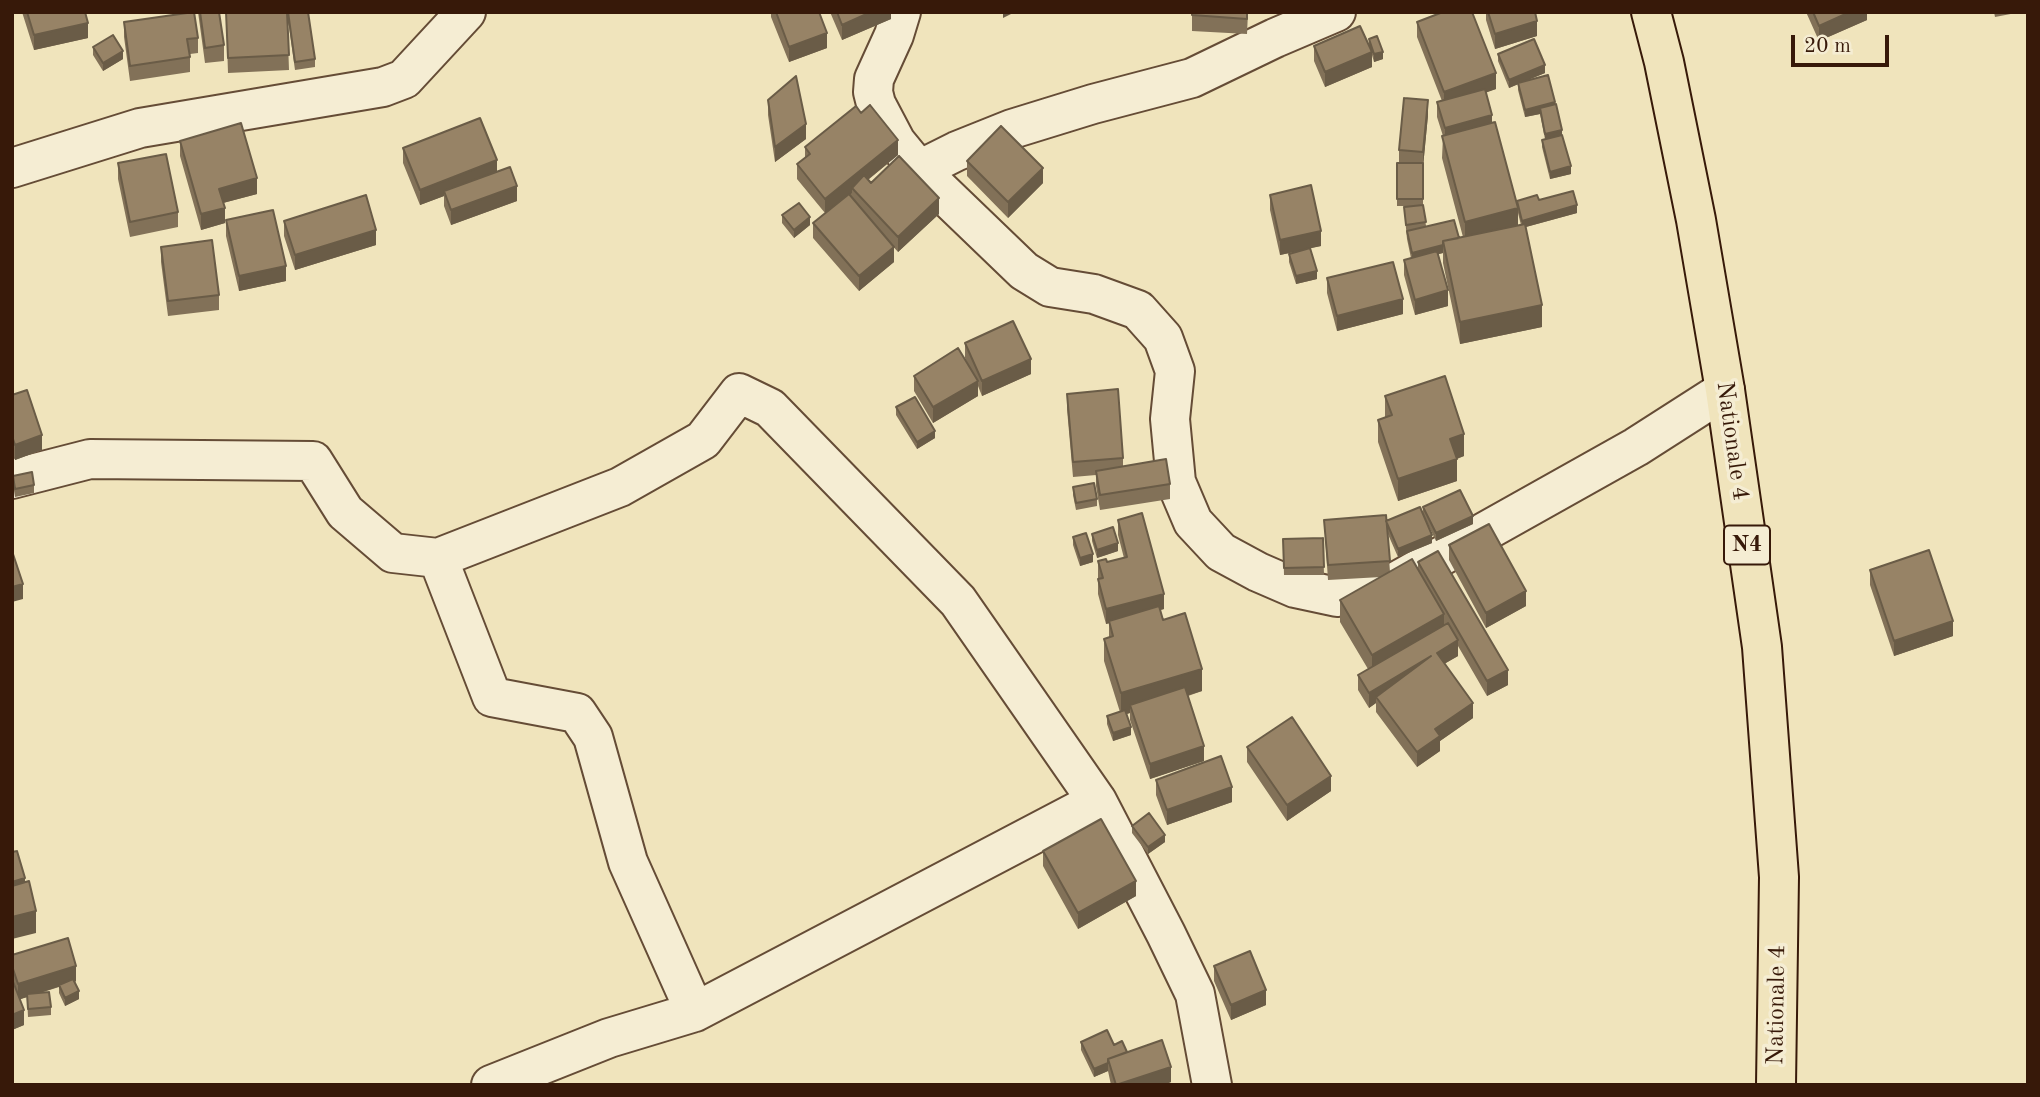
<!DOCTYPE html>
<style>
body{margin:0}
#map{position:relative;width:2040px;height:1097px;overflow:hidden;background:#f0e4bc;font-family:"Old Standard TT",serif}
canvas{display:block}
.frame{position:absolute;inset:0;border:14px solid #371909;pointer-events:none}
.scale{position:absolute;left:1791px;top:35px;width:98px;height:32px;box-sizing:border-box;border:4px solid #371909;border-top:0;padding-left:9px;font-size:21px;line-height:24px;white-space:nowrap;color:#371909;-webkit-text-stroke:5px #f5edd3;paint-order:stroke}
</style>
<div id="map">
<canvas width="2040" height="1097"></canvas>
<div class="frame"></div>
<div class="scale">20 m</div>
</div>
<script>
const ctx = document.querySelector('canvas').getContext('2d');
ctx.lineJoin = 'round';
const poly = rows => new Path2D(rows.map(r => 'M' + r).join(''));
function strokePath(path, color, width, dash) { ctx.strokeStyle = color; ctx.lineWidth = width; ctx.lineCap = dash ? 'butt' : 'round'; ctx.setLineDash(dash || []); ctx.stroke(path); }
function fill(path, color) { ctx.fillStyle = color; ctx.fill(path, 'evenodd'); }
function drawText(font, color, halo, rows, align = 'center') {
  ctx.font = font + ' "Old Standard TT",serif'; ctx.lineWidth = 7; ctx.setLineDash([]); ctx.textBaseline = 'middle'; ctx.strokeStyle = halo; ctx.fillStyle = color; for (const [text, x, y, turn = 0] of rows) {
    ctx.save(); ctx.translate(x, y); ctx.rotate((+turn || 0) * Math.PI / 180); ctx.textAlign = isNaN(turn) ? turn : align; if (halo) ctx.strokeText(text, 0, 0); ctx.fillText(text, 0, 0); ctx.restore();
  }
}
const street = poly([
 [901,12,894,35,874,79,873,92,876,104,896,142,919,170,1024,271,1050,287,1094,294,1138,310,1163,338,1175,371,1170,419,1176,482,1193,522,1221,552,1258,572,1295,588,1337,597,1381,590,1636,447,1725,390],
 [12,168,140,128,383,87,404,79,466,12],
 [919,170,957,151,1012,129,1093,104,1192,78,1275,38,1336,12],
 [12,479,90,459,313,461,345,512,393,553,438,558,620,487,703,440,739,393,770,408,958,601,1097,801,1166,934,1195,994,1212,1085],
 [438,558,492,697,577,713,593,737,628,862,695,1012],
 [491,1085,609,1038,695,1012,1097,801]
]);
const highway = poly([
 [1651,12,1664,62,1696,220,1725,390,1762,647,1779,877,1776,1085]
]);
strokePath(street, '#654c36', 42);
strokePath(highway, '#371909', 42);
strokePath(street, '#f5edd3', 38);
strokePath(highway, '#f0e4bc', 38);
fill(poly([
 [22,12,85,12,88,38,34,50],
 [198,12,219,12,224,45,224,61,205,63],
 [226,12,308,12,315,59,315,67,295,70,287,13,289,70,228,73],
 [771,12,819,12,827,48,789,62,771,17],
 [830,12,891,12,891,19,842,40],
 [1192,12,1248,12,1247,34,1192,31],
 [1486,12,1535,12,1537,36,1495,49,1486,20],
 [1806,12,1867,12,1867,20,1819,41],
 [1994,12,2021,12,1995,17],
 [124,22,198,38,198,53,190,54,190,72,130,81,124,37],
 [1417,22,1496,89,1486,92,1492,123,1517,204,1539,200,1577,213,1526,227,1542,327,1460,344,1443,263,1443,253,1438,254,1448,306,1415,315,1404,275,1404,260,1411,258,1407,239,1404,207,1412,206,1397,206,1397,163,1399,163,1399,150,1428,115,1423,167,1423,205,1426,226,1459,238,1463,237,1442,158,1443,136,1437,117,1437,102,1442,101,1417,37],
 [1518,213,1521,225,1518,225],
 [1369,39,1383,59,1374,62,1372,55,1372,67,1325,87,1314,61,1314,46,1369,45],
 [93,47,123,59,103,71,93,55],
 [1498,54,1545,73,1525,81,1555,104,1571,174,1550,179,1542,147,1542,140,1545,139,1540,114,1525,117,1518,90,1518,84,1509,88,1498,61],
 [768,100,806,139,775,162,768,115],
 [180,141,257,194,223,203,225,223,201,230,180,156],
 [805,147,898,155,868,180,871,183,939,214,898,252,890,243,894,262,859,291,813,238,813,223,825,213,797,179,797,164,805,158],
 [403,148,497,172,517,201,451,225,444,206,444,196,420,205,403,163],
 [967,161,1043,183,1008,218,967,176],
 [118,163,178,212,178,227,130,237,118,179],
 [1270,195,1321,246,1310,248,1317,279,1296,284,1289,262,1289,254,1299,251,1280,255,1270,210],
 [782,215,810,225,794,238,782,223],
 [226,220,286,281,239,291,226,236],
 [284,221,376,245,295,270,284,236],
 [161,247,219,295,219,310,168,316,161,262],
 [1327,278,1403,314,1337,331,1327,293],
 [965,343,1031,374,982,396,978,386,978,396,933,423,914,391,914,376,968,365,965,358],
 [1067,394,1123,458,1123,466,1170,484,1170,499,1100,510,1096,486,1096,475,1073,477,1067,409],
 [12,395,42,450,15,460,12,451],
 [1385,396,1464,456,1457,459,1457,481,1398,501,1378,442,1378,420,1385,418],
 [896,407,935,438,917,449,896,415],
 [13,476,34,485,34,493,15,497,13,484],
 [1073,487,1097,499,1097,506,1076,510,1073,495],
 [1423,507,1473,524,1436,541,1423,514],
 [1118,520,1164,609,1160,610,1163,620,1202,691,1188,696,1204,761,1150,779,1130,720,1130,713,1127,714,1131,735,1113,741,1107,724,1107,716,1120,712,1104,661,1104,639,1109,637,1109,623,1106,624,1098,594,1098,561,1107,562,1124,558,1118,535],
 [1324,520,1386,520,1432,543,1398,557,1387,532,1390,572,1418,568,1418,562,1508,685,1487,696,1458,646,1458,656,1444,664,1473,718,1440,741,1440,751,1417,767,1376,712,1376,703,1369,708,1358,690,1358,675,1368,669,1340,622,1340,600,1381,577,1328,580],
 [1092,534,1118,551,1097,558,1092,541],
 [1073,537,1093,562,1080,566,1073,545],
 [1323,538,1324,575,1284,575,1283,539],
 [1449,545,1526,606,1486,628,1449,560],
 [1870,570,1953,636,1894,656,1870,585],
 [1247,747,1331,791,1287,821,1247,762],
 [1156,780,1232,802,1167,825,1156,795],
 [1132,826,1165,842,1148,854,1132,833],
 [1043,851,1136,896,1078,929,1043,866],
 [12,955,76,981,75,982,79,999,65,1006,59,993,59,987,40,993,51,1007,51,1015,28,1017,27,997,20,999,24,1025,12,1030],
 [1214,966,1266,1005,1231,1020,1214,981],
 [1081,1042,1114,1045,1127,1052,1171,1082,1163,1085,1111,1085,1108,1071,1094,1077,1081,1050]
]), '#827158');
fill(poly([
 [871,12,891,12,891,19,842,40,842,25],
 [1003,12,1015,12,1003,18],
 [1850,12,1867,12,1867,20,1819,41,1819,26],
 [1537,21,1537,36,1495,49,1495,34],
 [88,23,88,38,34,50,34,35],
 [827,33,827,48,789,62,789,47],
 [123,51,123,59,103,71,103,63],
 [1372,52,1372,67,1325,87,1325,72],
 [1383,52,1383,59,1374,62,1374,54],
 [1545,65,1545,73,1509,88,1509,80],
 [1496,73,1496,89,1444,108,1444,92],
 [1428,100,1428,115,1423,167,1423,152],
 [1555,102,1555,110,1540,108,1540,114,1525,117,1525,110],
 [1492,115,1492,130,1445,143,1445,128],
 [806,124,806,139,775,162,775,147],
 [1562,130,1562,137,1545,141,1545,134],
 [898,140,898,155,855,190,852,188,852,193,825,214,825,199],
 [497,160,497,175,444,191,444,196,420,205,420,190],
 [1571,166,1571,174,1550,179,1550,172],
 [1043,168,1043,183,1008,218,1008,202],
 [257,178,257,194,219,204,219,189],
 [517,186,517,201,451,225,451,210],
 [939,198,939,214,898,252,898,237],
 [1577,205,1577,213,1522,228,1522,221],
 [225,208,225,223,201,230,201,214],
 [1518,208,1518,230,1465,244,1465,222],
 [810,217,810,225,794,238,794,230],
 [376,230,376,245,295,270,295,255],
 [1321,231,1321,246,1280,255,1280,240],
 [1443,245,1443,253,1412,261,1412,253],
 [894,247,894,262,859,291,859,276],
 [286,266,286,281,239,291,239,276],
 [1317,271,1317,279,1296,284,1296,276],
 [1448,290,1448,306,1415,315,1415,300],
 [1403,299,1403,314,1337,331,1337,316],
 [1542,305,1542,327,1460,344,1460,322],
 [1031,359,1031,374,982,396,982,381],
 [978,381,978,396,933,423,933,407],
 [935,431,935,438,917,449,917,442],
 [1464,434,1464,456,1450,461,1450,439],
 [42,435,42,450,15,460,15,445],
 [1457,459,1457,481,1398,501,1398,479],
 [1473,516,1473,524,1436,541,1436,533],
 [1432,535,1432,543,1398,557,1398,549],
 [1118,543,1118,551,1097,558,1097,550],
 [1093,554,1093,562,1080,566,1080,558],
 [23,584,23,599,12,602,12,587],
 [1526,591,1526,606,1486,628,1486,613],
 [1164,594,1164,609,1106,624,1106,609],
 [1444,614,1444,636,1372,677,1372,655],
 [1953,621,1953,636,1894,656,1894,641],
 [1458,640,1458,656,1437,668,1437,653],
 [1431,656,1376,697,1376,703,1369,708,1369,693],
 [1202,669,1202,691,1133,712,1130,705,1130,713,1121,715,1121,693],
 [1508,670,1508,685,1487,696,1487,681],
 [1473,703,1473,718,1440,741,1440,751,1417,767,1417,752,1435,729],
 [1131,727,1131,735,1113,741,1113,733],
 [1204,746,1204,761,1150,779,1150,764],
 [1331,776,1331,791,1287,821,1287,805],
 [1232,787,1232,802,1167,825,1167,810],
 [1165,835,1165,842,1148,854,1148,847],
 [25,878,25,886,12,889,12,882],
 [1136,881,1136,896,1078,929,1078,913],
 [36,911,36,933,12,939,12,917],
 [76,966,76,981,18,1000,18,984],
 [1266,990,1266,1005,1231,1020,1231,1005],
 [79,991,79,999,65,1006,65,998],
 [24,1010,24,1025,12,1030,12,1015],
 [1108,1063,1108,1071,1094,1077,1094,1069],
 [1171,1067,1171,1082,1163,1085,1117,1085]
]), '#6a5c47');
const building = poly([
 [27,12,85,12,88,23,34,35,27,12],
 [194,12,198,38,187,39,190,57,130,66,124,22,194,12],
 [200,12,219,12,224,45,205,48,200,12],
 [226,12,287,12,289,55,228,58,226,12],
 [288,12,308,12,315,59,295,62,288,12],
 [776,12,819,12,827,33,789,47,776,12],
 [837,12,871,12,842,25,837,12],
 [1192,12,1247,12,1247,19,1192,15,1192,12],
 [1443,12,1472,12,1496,73,1444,92,1417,22,1443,12],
 [1488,12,1535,12,1537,21,1495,34,1488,12],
 [1813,12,1850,12,1819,26,1813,12],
 [1360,26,1372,52,1325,72,1314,46,1360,26],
 [113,35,123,51,103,63,93,47,113,35],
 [1377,36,1383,52,1374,54,1369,39,1377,36],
 [1534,39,1545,65,1509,80,1498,54,1534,39],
 [1548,75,1555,102,1525,110,1518,83,1548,75],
 [796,76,806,124,775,147,768,100,796,76],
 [1485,89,1492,115,1445,128,1437,102,1485,89],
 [1404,98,1428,100,1423,152,1399,150,1404,98],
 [1556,104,1562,130,1545,134,1540,108,1556,104],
 [870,105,898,140,825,199,797,164,810,154,805,147,856,106,861,113,870,105],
 [480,118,497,160,420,190,403,148,480,118],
 [1495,122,1518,208,1465,222,1442,136,1495,122],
 [241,123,257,178,219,189,225,208,201,214,180,141,241,123],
 [1001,126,1043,168,1008,202,967,161,1001,126],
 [1562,135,1571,166,1550,172,1542,140,1562,135],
 [166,154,178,212,130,222,118,163,166,154],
 [899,156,939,198,898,237,852,188,864,175,871,183,899,156],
 [1397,163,1423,163,1423,199,1397,199,1397,163],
 [510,167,517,186,451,210,444,191,510,167],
 [1311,185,1321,231,1280,240,1270,195,1311,185],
 [1573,191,1577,205,1522,221,1517,201,1537,195,1539,200,1573,191],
 [849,194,894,247,859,276,813,223,849,194],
 [366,195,376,230,295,255,284,221,366,195],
 [799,203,810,217,794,230,782,215,799,203],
 [1423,205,1426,222,1406,225,1404,207,1423,205],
 [273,210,286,266,239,276,226,220,273,210],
 [1454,220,1459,238,1443,241,1443,245,1412,253,1407,231,1454,220],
 [1525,224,1542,305,1460,322,1443,241,1525,224],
 [212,240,219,295,168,301,161,247,212,240],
 [1310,248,1317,271,1296,276,1289,254,1310,248],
 [1437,251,1448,290,1415,300,1404,260,1437,251],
 [1393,262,1403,299,1337,316,1327,278,1393,262],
 [1013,321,1031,359,982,381,965,343,1013,321],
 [958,348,978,381,933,407,914,376,958,348],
 [1445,376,1464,434,1450,439,1457,459,1398,479,1378,420,1392,415,1385,396,1445,376],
 [1118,389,1123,458,1073,462,1067,394,1118,389],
 [27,390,42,435,15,445,12,436,12,395,27,390],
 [915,397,935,431,917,442,896,407,915,397],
 [1166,459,1170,484,1100,495,1096,471,1166,459],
 [32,472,34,485,15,489,13,476,32,472],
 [1094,483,1097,499,1076,503,1073,487,1094,483],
 [1460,490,1473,516,1436,533,1423,507,1460,490],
 [1420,507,1432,535,1398,549,1386,521,1420,507],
 [1142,513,1164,594,1106,609,1098,579,1103,578,1098,561,1106,559,1107,562,1127,557,1118,520,1142,513],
 [1386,515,1390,561,1328,565,1324,520,1386,515],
 [1489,524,1526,591,1486,613,1449,545,1489,524],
 [1113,527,1118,543,1097,550,1092,534,1113,527],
 [1086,533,1093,554,1080,558,1073,537,1086,533],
 [1323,538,1324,567,1284,568,1283,539,1323,538],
 [1929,550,1953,621,1894,641,1870,570,1929,550],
 [12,551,23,584,12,587,12,551],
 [1438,551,1508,670,1487,681,1418,562,1438,551],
 [1412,559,1444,614,1372,655,1340,600,1412,559],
 [1159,606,1163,620,1185,613,1202,669,1121,693,1104,639,1113,636,1109,621,1159,606],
 [1448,623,1458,640,1437,653,1473,703,1435,729,1440,736,1417,752,1376,697,1431,656,1369,693,1358,675,1448,623],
 [1185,687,1204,746,1150,764,1130,705,1185,687],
 [1125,710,1131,727,1113,733,1107,716,1125,710],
 [1292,717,1331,776,1287,805,1247,747,1292,717],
 [1221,756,1232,787,1167,810,1156,780,1221,756],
 [1149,813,1165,835,1148,847,1132,826,1149,813],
 [1101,819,1136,881,1078,913,1043,851,1101,819],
 [17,851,25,878,12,882,12,852,17,851],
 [29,881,36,911,12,917,12,886,29,881],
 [68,938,76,966,18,984,12,966,12,955,68,938],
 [1250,951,1266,990,1231,1005,1214,966,1250,951],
 [12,979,24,1010,12,1015,12,979],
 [73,979,79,991,65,998,59,985,73,979],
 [49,992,51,1007,28,1009,27,994,49,992],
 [1107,1030,1114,1045,1122,1041,1127,1052,1108,1059,1108,1063,1094,1069,1081,1042,1107,1030],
 [1162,1040,1171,1067,1116,1085,1108,1059,1162,1040]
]);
fill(building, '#978366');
strokePath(building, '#6a5c47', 2);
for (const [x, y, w] of [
 [1747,545,46]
]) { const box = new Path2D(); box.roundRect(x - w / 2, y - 19.5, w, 39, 5); ctx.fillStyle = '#f5edd3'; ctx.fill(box); strokePath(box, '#371909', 2); }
drawText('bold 23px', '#371909', null, [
 ["N4",1747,545]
]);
drawText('24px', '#371909', '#f5edd3', [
 ["Nationale 4",1732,441,82],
 ["Nationale 4",1777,1005,-89]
]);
</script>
